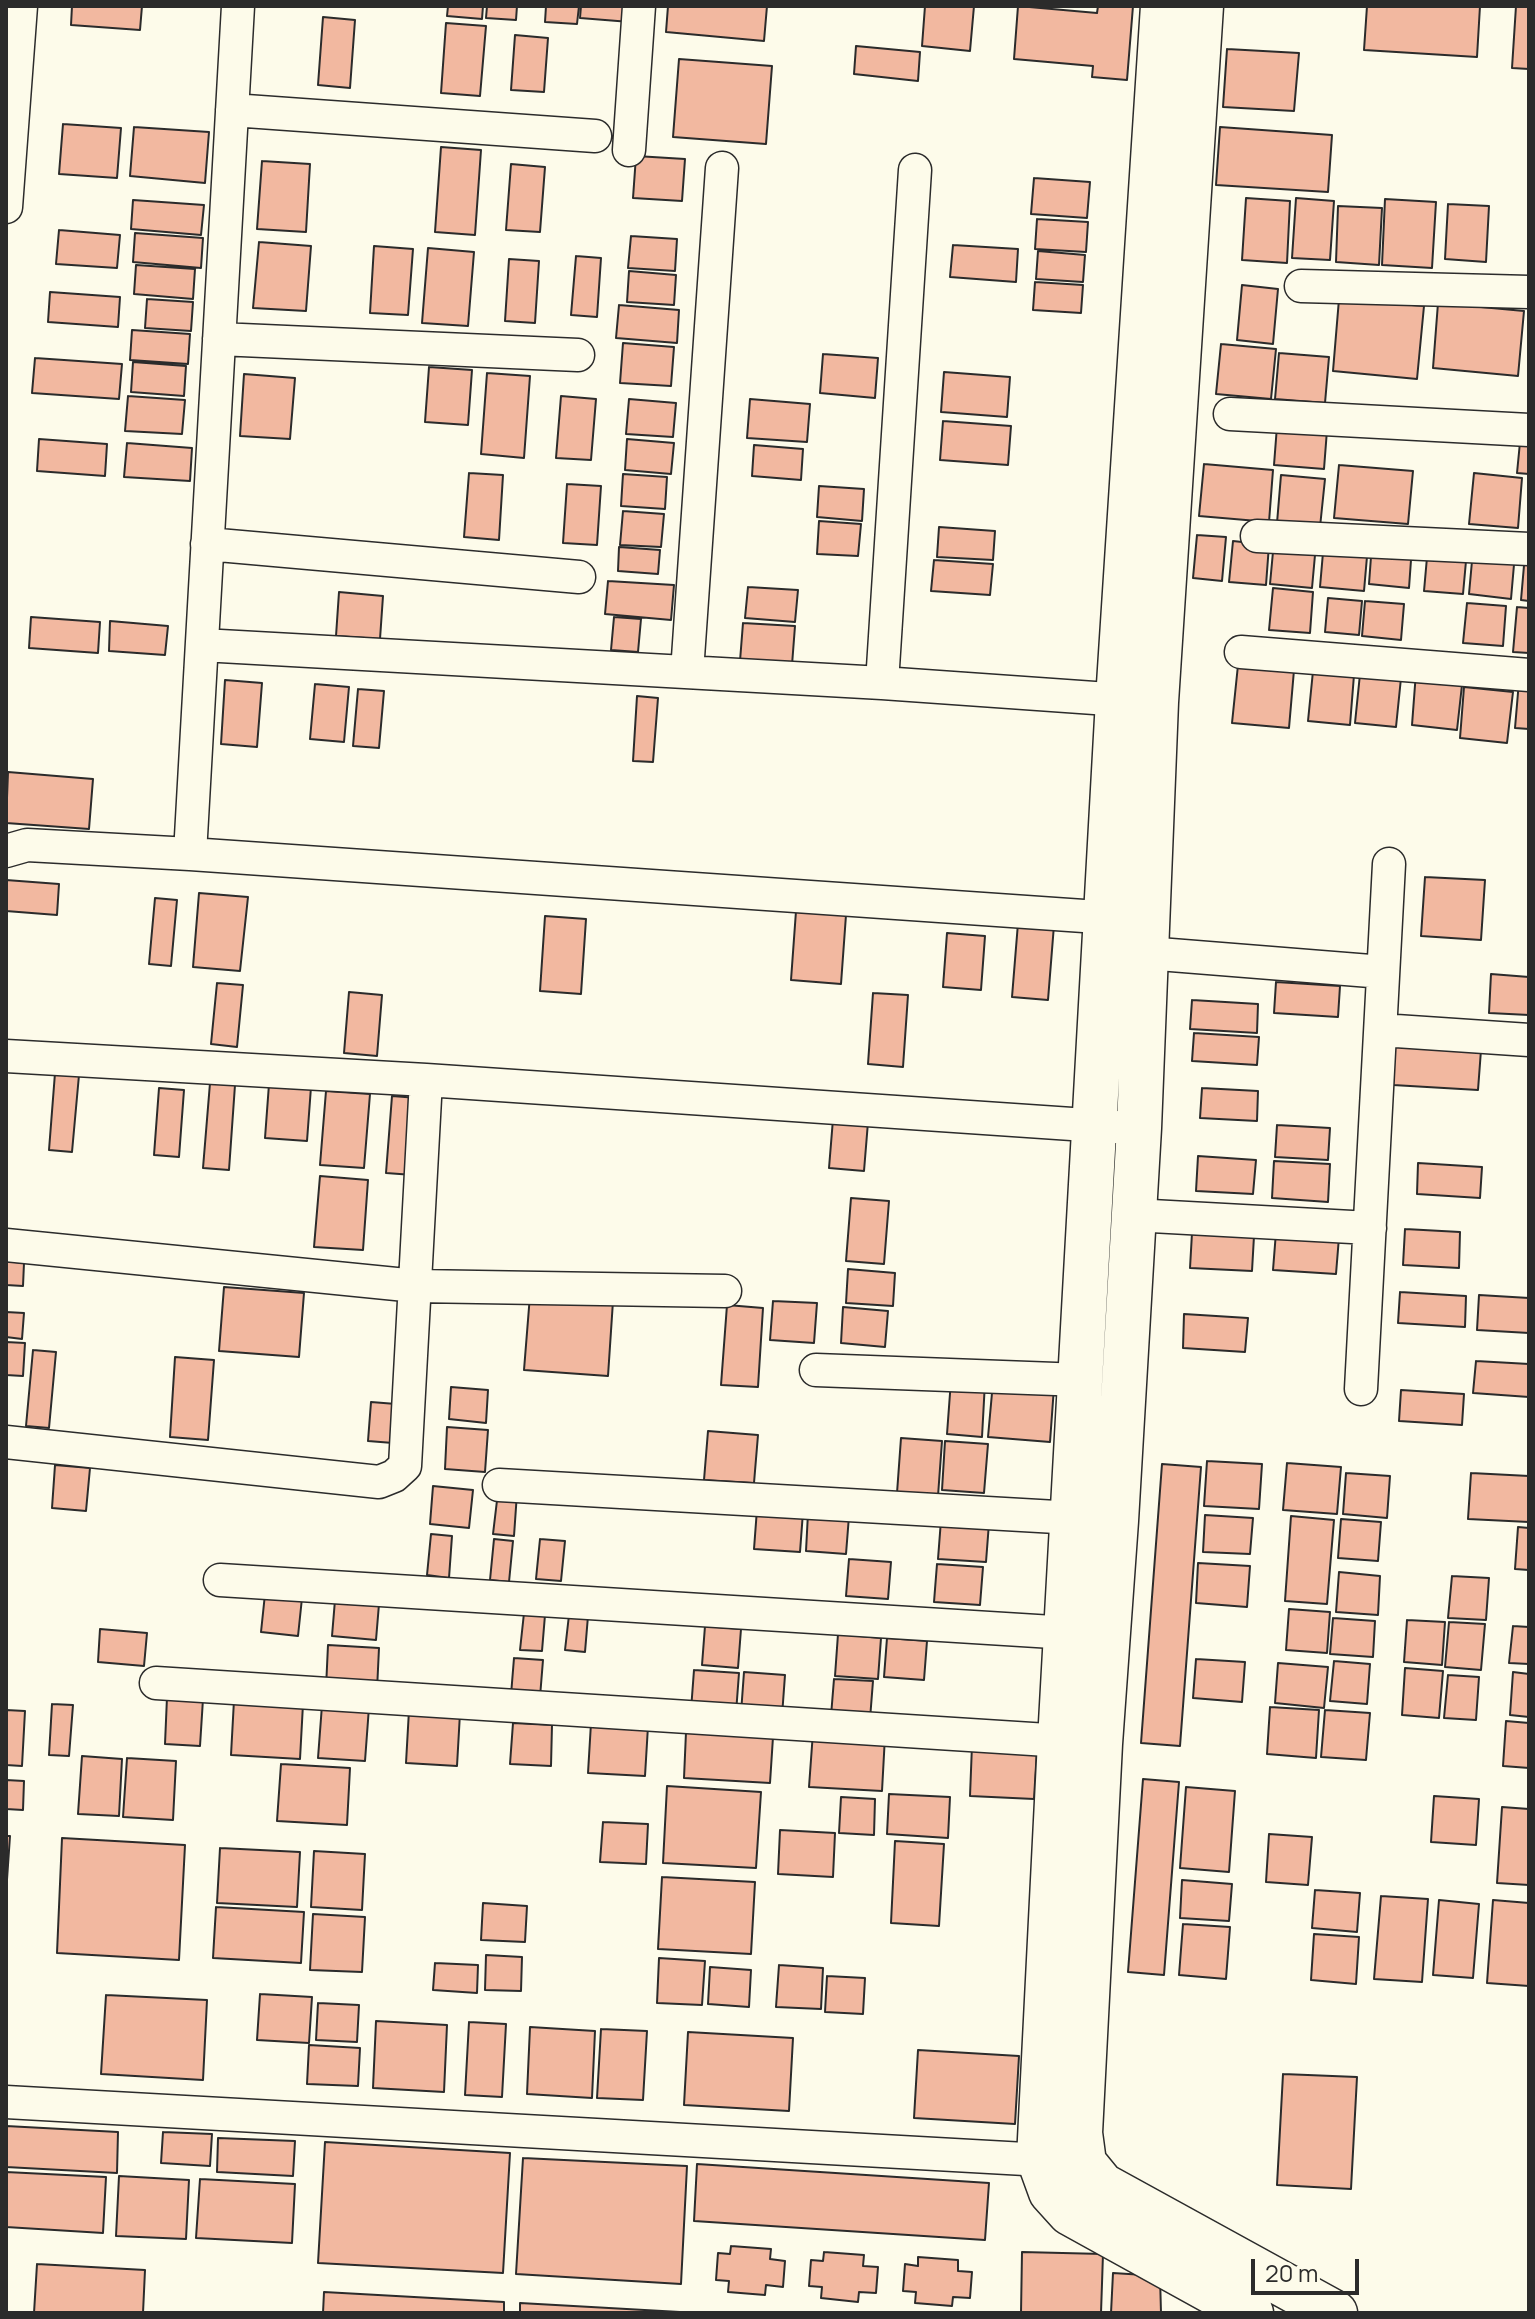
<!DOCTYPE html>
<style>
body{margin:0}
#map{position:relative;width:1535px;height:2319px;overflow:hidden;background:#fdfbea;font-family:Manrope,sans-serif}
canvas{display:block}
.frame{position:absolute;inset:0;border:8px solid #2b2b2b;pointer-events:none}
.scale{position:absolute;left:1251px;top:2259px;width:108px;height:36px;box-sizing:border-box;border:4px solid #2b2b2b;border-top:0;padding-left:10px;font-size:24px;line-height:28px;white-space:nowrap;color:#2b2b2b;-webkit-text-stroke:6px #fdfbea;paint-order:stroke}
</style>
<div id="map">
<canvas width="1535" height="2319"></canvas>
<div class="frame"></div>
<div class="scale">20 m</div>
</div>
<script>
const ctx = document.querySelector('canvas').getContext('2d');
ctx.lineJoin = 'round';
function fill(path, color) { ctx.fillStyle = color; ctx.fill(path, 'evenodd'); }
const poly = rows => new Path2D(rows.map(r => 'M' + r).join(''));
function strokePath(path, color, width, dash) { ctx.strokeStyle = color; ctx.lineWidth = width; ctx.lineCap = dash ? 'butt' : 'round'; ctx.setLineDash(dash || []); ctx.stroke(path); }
const building = poly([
 [72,6,142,6,140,30,71,25,72,6],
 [448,6,483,6,482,19,447,16,448,6],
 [487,6,517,6,516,20,486,18,487,6],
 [546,6,579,6,577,24,545,22,546,6],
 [581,6,632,6,630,22,580,18,581,6],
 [668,6,767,6,764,41,666,32,668,6],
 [925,6,974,6,970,51,922,46,925,6],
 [1018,6,1097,13,1098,6,1133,6,1127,80,1092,77,1093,66,1014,59,1018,6],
 [1367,6,1480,6,1477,57,1364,50,1367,6],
 [1516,6,1529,6,1529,69,1512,68,1516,6],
 [323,17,355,20,350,88,318,85,323,17],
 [446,23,486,26,480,96,441,93,446,23],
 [515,35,548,38,544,92,511,90,515,35],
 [856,46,920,52,918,81,854,74,856,46],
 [1227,49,1299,53,1294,111,1223,107,1227,49],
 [679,59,772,66,766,144,673,137,679,59],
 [63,124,121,128,117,178,59,174,63,124],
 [134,127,209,132,205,183,130,176,134,127],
 [1220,127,1332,135,1328,192,1216,185,1220,127],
 [441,147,481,150,475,235,435,232,441,147],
 [636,156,685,159,682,201,633,198,636,156],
 [262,161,310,164,306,232,257,229,262,161],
 [511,164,545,167,540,232,506,230,511,164],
 [1034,178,1090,182,1087,218,1031,214,1034,178],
 [1246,198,1290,201,1287,263,1242,260,1246,198],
 [1296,198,1334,201,1330,260,1292,258,1296,198],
 [1385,199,1436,202,1432,268,1382,265,1385,199],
 [133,200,204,205,201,235,131,229,133,200],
 [1448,204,1489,206,1486,262,1445,259,1448,204],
 [1338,206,1382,208,1379,265,1336,262,1338,206],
 [1037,219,1088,222,1086,252,1035,249,1037,219],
 [59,230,120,235,117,268,56,264,59,230],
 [135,233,203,238,201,268,133,262,135,233],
 [631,236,677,239,675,271,628,268,631,236],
 [259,242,311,246,306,311,253,308,259,242],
 [953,245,1018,249,1016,282,950,277,953,245],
 [374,246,413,249,408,315,370,313,374,246],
 [428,248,474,252,468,326,422,323,428,248],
 [1038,251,1085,255,1083,282,1036,279,1038,251],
 [576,256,601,258,597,317,571,315,576,256],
 [509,259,539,261,535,323,505,321,509,259],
 [136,265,195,269,193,299,134,294,136,265],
 [629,271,676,275,674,305,627,302,629,271],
 [1035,282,1083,285,1081,313,1033,310,1035,282],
 [1242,285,1278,289,1273,344,1237,340,1242,285],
 [50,292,120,297,118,327,48,322,50,292],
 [147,299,193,302,191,331,145,328,147,299],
 [1339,299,1424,306,1417,379,1333,371,1339,299],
 [1438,303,1524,311,1518,376,1433,368,1438,303],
 [619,305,679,310,677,343,616,338,619,305],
 [132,330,190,334,188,364,130,360,132,330],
 [623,343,674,347,671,386,620,383,623,343],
 [1221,344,1276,349,1271,399,1216,394,1221,344],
 [1279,353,1329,357,1325,403,1275,399,1279,353],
 [823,354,878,358,875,398,820,393,823,354],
 [35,358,122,364,119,399,32,393,35,358],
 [133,362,186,366,184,396,131,392,133,362],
 [429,367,472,370,468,425,425,422,429,367],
 [944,372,1010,377,1007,417,941,412,944,372],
 [487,373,530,376,524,458,481,454,487,373],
 [244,374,295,378,290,439,240,436,244,374],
 [128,396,185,400,182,434,125,431,128,396],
 [561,396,596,399,591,460,556,458,561,396],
 [629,399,676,403,673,437,626,434,629,399],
 [750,399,810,404,807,442,747,438,750,399],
 [943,421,1011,426,1008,465,940,460,943,421],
 [1277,426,1327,430,1324,469,1274,465,1277,426],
 [1521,432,1529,433,1529,474,1517,473,1521,432],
 [39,439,107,444,105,476,37,471,39,439],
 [627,439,674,443,671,474,625,470,627,439],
 [127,443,192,448,190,481,124,477,127,443],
 [754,445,803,449,801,480,752,476,754,445],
 [1204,464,1273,470,1269,522,1199,516,1204,464],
 [1339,465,1413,471,1408,524,1334,518,1339,465],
 [469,473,503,475,499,540,464,537,469,473],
 [1474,473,1522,478,1518,528,1469,524,1474,473],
 [623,474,667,477,665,509,621,506,623,474],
 [1281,475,1325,479,1320,527,1277,523,1281,475],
 [567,484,601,486,597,545,563,543,567,484],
 [819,486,864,489,862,521,817,517,819,486],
 [623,511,664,514,661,547,620,545,623,511],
 [819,521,861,524,858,556,817,554,819,521],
 [939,527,995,531,993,560,937,557,939,527],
 [1197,535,1226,537,1222,581,1193,578,1197,535],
 [1233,541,1269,545,1266,585,1229,582,1233,541],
 [1274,541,1316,544,1312,588,1270,584,1274,541],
 [1324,541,1368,545,1364,591,1320,587,1324,541],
 [1372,543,1412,546,1409,588,1369,584,1372,543],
 [1428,546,1467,550,1463,594,1424,591,1428,546],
 [619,547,660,550,658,574,618,571,619,547],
 [1473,550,1515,553,1511,599,1469,594,1473,550],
 [1525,554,1529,554,1529,601,1521,600,1525,554],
 [934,560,993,564,990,595,931,591,934,560],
 [608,581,674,585,671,620,605,614,608,581],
 [748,587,798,590,795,622,745,618,748,587],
 [1273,588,1313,592,1310,633,1269,630,1273,588],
 [339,592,383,596,380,639,336,636,339,592],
 [1328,598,1362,601,1359,635,1325,632,1328,598],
 [1365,601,1404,604,1401,640,1362,636,1365,601],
 [1467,603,1506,606,1503,646,1463,643,1467,603],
 [1517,607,1529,608,1529,653,1513,652,1517,607],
 [31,617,100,622,98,653,29,648,31,617],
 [614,617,641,619,638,652,611,650,614,617],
 [110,621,168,626,165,655,109,651,110,621],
 [743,623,795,626,792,665,740,661,743,623],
 [1238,665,1294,670,1289,728,1232,723,1238,665],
 [1313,671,1354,675,1350,725,1308,721,1313,671],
 [1416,672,1463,676,1457,730,1412,725,1416,672],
 [1360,674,1401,678,1396,727,1355,723,1360,674],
 [225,680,262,683,257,747,221,744,225,680],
 [1519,681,1529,682,1529,729,1515,728,1519,681],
 [315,684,349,687,344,742,310,739,315,684],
 [1464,687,1513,692,1507,743,1460,738,1464,687],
 [358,689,384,691,379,748,353,746,358,689],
 [637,696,658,698,653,762,633,761,637,696],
 [8,772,93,779,89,829,6,823,8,772],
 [1425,877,1485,880,1481,940,1421,936,1425,877],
 [6,880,59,884,57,915,6,911,6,880],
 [199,893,248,897,240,971,193,967,199,893],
 [155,898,177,900,171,966,149,964,155,898],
 [796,911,846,915,841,984,791,980,796,911],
 [545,916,586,919,581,994,540,991,545,916],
 [1018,923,1054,925,1048,1000,1012,997,1018,923],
 [947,933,985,936,981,990,943,987,947,933],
 [1491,974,1529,977,1529,1015,1489,1013,1491,974],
 [1276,982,1340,986,1338,1017,1274,1013,1276,982],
 [217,983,243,985,237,1047,211,1044,217,983],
 [349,992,382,995,377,1056,344,1053,349,992],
 [873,993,908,995,903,1067,868,1064,873,993],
 [1192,1000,1258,1004,1257,1033,1190,1029,1192,1000],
 [1194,1033,1259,1037,1257,1065,1192,1061,1194,1033],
 [1395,1044,1481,1050,1478,1090,1393,1085,1395,1044],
 [55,1073,79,1075,72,1152,49,1150,55,1073],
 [210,1083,235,1085,229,1170,203,1168,210,1083],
 [269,1084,311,1087,307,1141,265,1138,269,1084],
 [159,1088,184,1090,179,1157,154,1155,159,1088],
 [1202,1088,1258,1091,1257,1121,1200,1118,1202,1088],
 [326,1091,370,1094,364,1168,320,1165,326,1091],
 [392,1096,418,1098,413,1175,386,1173,392,1096],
 [833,1119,868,1122,864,1171,829,1168,833,1119],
 [1277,1125,1330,1128,1328,1160,1275,1157,1277,1125],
 [1198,1156,1256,1160,1253,1194,1196,1191,1198,1156],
 [1274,1161,1330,1164,1328,1202,1272,1198,1274,1161],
 [1418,1163,1482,1167,1480,1198,1417,1194,1418,1163],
 [320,1176,368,1180,363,1250,314,1247,320,1176],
 [851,1198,889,1201,884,1264,846,1261,851,1198],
 [1405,1229,1460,1232,1459,1268,1403,1265,1405,1229],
 [1276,1232,1339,1237,1336,1274,1273,1270,1276,1232],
 [1192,1233,1254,1236,1252,1271,1190,1268,1192,1233],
 [6,1261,24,1263,23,1286,6,1285,6,1261],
 [848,1269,895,1273,893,1306,846,1303,848,1269],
 [224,1287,304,1293,299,1357,219,1351,224,1287],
 [1400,1292,1466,1296,1465,1327,1398,1323,1400,1292],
 [530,1295,613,1301,608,1376,524,1370,530,1295],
 [1479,1295,1529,1298,1529,1333,1477,1330,1479,1295],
 [773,1301,817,1303,814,1343,770,1340,773,1301],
 [727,1305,763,1308,758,1387,721,1385,727,1305],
 [843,1307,888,1311,885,1347,841,1343,843,1307],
 [6,1312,24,1313,22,1339,6,1337,6,1312],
 [1184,1314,1248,1318,1245,1352,1183,1348,1184,1314],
 [6,1342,25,1343,23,1376,6,1375,6,1342],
 [33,1350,56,1352,49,1428,26,1426,33,1350],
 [175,1357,214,1360,208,1440,170,1437,175,1357],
 [1476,1361,1529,1364,1529,1397,1473,1393,1476,1361],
 [951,1380,985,1382,982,1437,947,1434,951,1380],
 [993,1382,1054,1387,1050,1442,988,1437,993,1382],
 [451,1387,488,1390,486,1423,449,1419,451,1387],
 [1401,1390,1464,1394,1462,1425,1399,1421,1401,1390],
 [371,1402,396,1404,393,1443,368,1441,371,1402],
 [447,1427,488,1430,485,1472,445,1469,447,1427],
 [708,1431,758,1435,754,1483,704,1480,708,1431],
 [901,1438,942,1441,938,1496,897,1493,901,1438],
 [945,1441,988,1444,984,1493,942,1490,945,1441],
 [1207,1461,1262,1464,1259,1509,1204,1506,1207,1461],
 [1287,1463,1341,1467,1337,1514,1283,1510,1287,1463],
 [1162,1464,1201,1467,1180,1746,1141,1743,1162,1464],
 [55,1465,90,1468,86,1511,52,1508,55,1465],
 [1346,1473,1390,1476,1387,1518,1343,1514,1346,1473],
 [1471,1473,1529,1476,1529,1522,1468,1519,1471,1473],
 [433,1486,473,1490,469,1528,430,1524,433,1486],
 [498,1492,517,1493,514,1536,493,1534,498,1492],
 [757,1509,803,1512,800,1552,754,1549,757,1509],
 [808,1513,849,1516,846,1554,806,1551,808,1513],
 [1205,1515,1253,1518,1250,1554,1203,1552,1205,1515],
 [1291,1516,1334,1520,1327,1604,1285,1601,1291,1516],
 [1341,1519,1381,1522,1378,1561,1338,1558,1341,1519],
 [941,1520,989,1523,986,1562,938,1559,941,1520],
 [1518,1527,1529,1528,1529,1570,1515,1569,1518,1527],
 [431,1534,452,1536,449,1578,427,1575,431,1534],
 [494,1539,513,1541,509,1582,490,1580,494,1539],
 [540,1539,565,1541,561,1581,536,1579,540,1539],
 [849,1559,891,1562,888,1599,846,1596,849,1559],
 [1198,1563,1250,1566,1247,1607,1196,1603,1198,1563],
 [937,1564,983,1567,980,1605,934,1602,937,1564],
 [1339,1572,1380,1576,1378,1615,1336,1612,1339,1572],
 [1452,1576,1489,1578,1486,1620,1448,1618,1452,1576],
 [265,1594,302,1598,298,1636,261,1632,265,1594],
 [335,1600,379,1604,376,1640,332,1636,335,1600],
 [1289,1609,1330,1612,1327,1653,1286,1650,1289,1609],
 [524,1613,545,1615,542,1651,520,1650,524,1613],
 [569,1615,588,1616,585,1652,565,1650,569,1615],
 [1333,1618,1375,1621,1373,1657,1330,1654,1333,1618],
 [1407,1620,1445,1622,1442,1665,1404,1662,1407,1620],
 [1449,1622,1485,1624,1481,1670,1445,1667,1449,1622],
 [705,1626,741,1629,738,1668,702,1665,705,1626],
 [1513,1626,1529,1627,1529,1664,1509,1663,1513,1626],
 [100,1629,147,1633,144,1666,98,1662,100,1629],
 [838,1634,881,1638,878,1679,835,1676,838,1634],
 [887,1638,927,1641,924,1680,884,1677,887,1638],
 [328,1645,379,1648,377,1690,326,1688,328,1645],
 [514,1658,543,1660,540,1697,511,1695,514,1658],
 [1196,1659,1245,1662,1242,1702,1193,1698,1196,1659],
 [1334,1661,1370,1664,1367,1704,1330,1701,1334,1661],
 [1278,1663,1328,1667,1324,1708,1275,1703,1278,1663],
 [1405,1668,1443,1671,1439,1718,1402,1715,1405,1668],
 [694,1670,739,1673,736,1713,691,1710,694,1670],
 [744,1672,785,1675,782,1716,741,1713,744,1672],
 [1513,1672,1529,1674,1529,1717,1510,1715,1513,1672],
 [1448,1675,1479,1677,1476,1720,1444,1718,1448,1675],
 [834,1679,873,1681,870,1719,831,1716,834,1679],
 [167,1697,203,1699,200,1746,165,1744,167,1697],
 [234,1700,303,1704,300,1759,231,1755,234,1700],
 [52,1704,73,1705,69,1756,49,1755,52,1704],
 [322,1705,369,1707,365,1761,318,1758,322,1705],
 [1270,1707,1319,1710,1316,1758,1267,1754,1270,1707],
 [6,1710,25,1711,22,1766,6,1765,6,1710],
 [409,1710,460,1713,457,1766,406,1763,409,1710],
 [1325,1710,1370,1713,1366,1760,1321,1757,1325,1710],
 [1506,1721,1529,1723,1529,1768,1503,1766,1506,1721],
 [513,1723,552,1725,551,1766,510,1764,513,1723],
 [591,1723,648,1726,645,1776,588,1773,591,1723],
 [686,1732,773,1737,770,1783,684,1778,686,1732],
 [813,1732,885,1736,882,1791,809,1787,813,1732],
 [972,1745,1037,1749,1034,1799,970,1796,972,1745],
 [82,1756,122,1759,119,1816,78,1814,82,1756],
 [127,1758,176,1761,173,1820,123,1817,127,1758],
 [281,1764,350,1768,347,1825,277,1821,281,1764],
 [1143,1779,1179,1782,1164,1975,1128,1972,1143,1779],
 [6,1780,24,1781,23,1810,6,1809,6,1780],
 [667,1786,761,1792,756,1868,663,1863,667,1786],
 [1186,1787,1235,1791,1229,1872,1180,1868,1186,1787],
 [889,1794,950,1797,948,1838,887,1834,889,1794],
 [1434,1796,1479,1799,1476,1845,1431,1842,1434,1796],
 [841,1797,875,1799,874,1835,839,1833,841,1797],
 [1502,1807,1529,1809,1529,1885,1497,1883,1502,1807],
 [603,1822,648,1824,646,1864,600,1862,603,1822],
 [780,1830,835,1833,833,1877,778,1874,780,1830],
 [1269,1834,1312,1837,1308,1885,1266,1882,1269,1834],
 [6,1836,10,1836,6,1894,6,1836],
 [62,1838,185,1845,179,1960,57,1953,62,1838],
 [895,1841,944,1844,939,1926,891,1923,895,1841],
 [220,1848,300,1852,297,1907,217,1903,220,1848],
 [314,1851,365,1854,362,1910,311,1907,314,1851],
 [662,1877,755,1882,751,1954,658,1949,662,1877],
 [1182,1880,1232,1884,1229,1921,1180,1918,1182,1880],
 [1315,1890,1360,1893,1357,1932,1312,1928,1315,1890],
 [1381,1896,1428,1899,1422,1982,1374,1979,1381,1896],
 [1439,1900,1479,1904,1473,1978,1433,1975,1439,1900],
 [1493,1900,1529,1903,1529,1986,1487,1983,1493,1900],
 [483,1903,527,1906,525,1942,481,1940,483,1903],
 [216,1907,304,1912,301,1963,213,1958,216,1907],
 [313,1914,365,1917,362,1972,310,1970,313,1914],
 [1183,1924,1230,1927,1226,1979,1179,1975,1183,1924],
 [1314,1934,1359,1937,1356,1984,1311,1980,1314,1934],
 [486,1955,522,1957,521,1991,485,1990,486,1955],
 [659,1958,705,1961,702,2005,657,2003,659,1958],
 [435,1963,478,1965,477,1993,433,1990,435,1963],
 [779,1965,823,1968,821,2009,776,2007,779,1965],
 [710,1967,751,1970,749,2007,708,2004,710,1967],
 [827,1976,865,1978,863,2014,825,2012,827,1976],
 [260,1994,312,1997,309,2043,257,2040,260,1994],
 [106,1995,207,2000,203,2080,101,2074,106,1995],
 [318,2003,359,2005,357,2042,316,2040,318,2003],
 [376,2021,447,2025,444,2092,373,2088,376,2021],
 [469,2022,506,2024,502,2097,465,2095,469,2022],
 [530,2027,595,2031,592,2098,527,2094,530,2027],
 [601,2029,647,2031,643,2100,597,2098,601,2029],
 [688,2032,793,2038,789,2111,684,2105,688,2032],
 [309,2045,360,2048,358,2086,307,2084,309,2045],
 [918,2050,1019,2056,1015,2124,914,2118,918,2050],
 [1283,2074,1357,2077,1351,2189,1277,2185,1283,2074],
 [6,2126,118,2132,117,2173,6,2167,6,2126],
 [163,2132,212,2134,210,2166,161,2163,163,2132],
 [218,2138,295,2141,293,2176,217,2172,218,2138],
 [325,2142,510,2153,503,2273,318,2263,325,2142],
 [523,2158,687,2166,681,2284,516,2274,523,2158],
 [697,2164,989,2183,985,2240,694,2221,697,2164],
 [6,2172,106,2177,103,2233,6,2227,6,2172],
 [119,2176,189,2180,186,2239,116,2236,119,2176],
 [200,2179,295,2184,292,2243,196,2238,200,2179],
 [731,2246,771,2249,770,2259,785,2261,783,2287,766,2285,765,2295,728,2292,729,2281,716,2280,718,2253,730,2254,731,2246],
 [824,2252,864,2255,863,2266,878,2267,876,2293,859,2292,858,2302,821,2298,822,2287,809,2286,811,2260,823,2261,824,2252],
 [1022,2252,1103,2254,1101,2313,1021,2313,1022,2252],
 [918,2257,958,2260,958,2271,972,2272,970,2298,953,2297,952,2306,915,2303,916,2292,903,2291,905,2264,918,2266,918,2257],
 [37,2264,145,2270,143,2313,34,2313,37,2264],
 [1113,2273,1160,2276,1161,2313,1111,2313,1113,2273],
 [324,2292,504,2302,504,2313,323,2313,324,2292],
 [520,2303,680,2312,680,2313,520,2313,520,2303]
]);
fill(building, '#f2b8a0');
strokePath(building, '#2b2b2b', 2);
const street = poly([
 [232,110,595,136],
 [629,150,639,6],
 [6,207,21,6],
 [1301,286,1529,292],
 [219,339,578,355],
 [1230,414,1529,430],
 [1257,536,1529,549],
 [207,544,579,577],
 [202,645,882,683,1137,701],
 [1241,652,1529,675],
 [687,672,722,168],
 [882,683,915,170],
 [6,851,27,845,190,854,1127,919],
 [190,854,238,6],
 [1146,953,1383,972],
 [1381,1030,1529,1040],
 [6,1056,426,1080,1116,1127],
 [1133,1215,1370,1228],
 [6,1245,416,1286,725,1291],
 [816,1370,1082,1380],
 [1361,1389,1389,864],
 [6,1442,379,1482,394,1476,405,1466,426,1080],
 [499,1485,1074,1518],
 [220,1580,1085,1634],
 [156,1683,1079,1742],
 [6,2102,1061,2161]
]);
const secondary = poly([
 [1163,6,1118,700,1060,1741,1039,2159,1051,2192,1070,2213,1251,2313],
 [1201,6,1156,702,1139,1128,1116,1521,1100,1744,1080,2133,1084,2163,1102,2185,1335,2313]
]);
strokePath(street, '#2b2b2b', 35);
strokePath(secondary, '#2b2b2b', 47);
strokePath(street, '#fdfbea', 32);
strokePath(secondary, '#fdfbea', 44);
</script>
